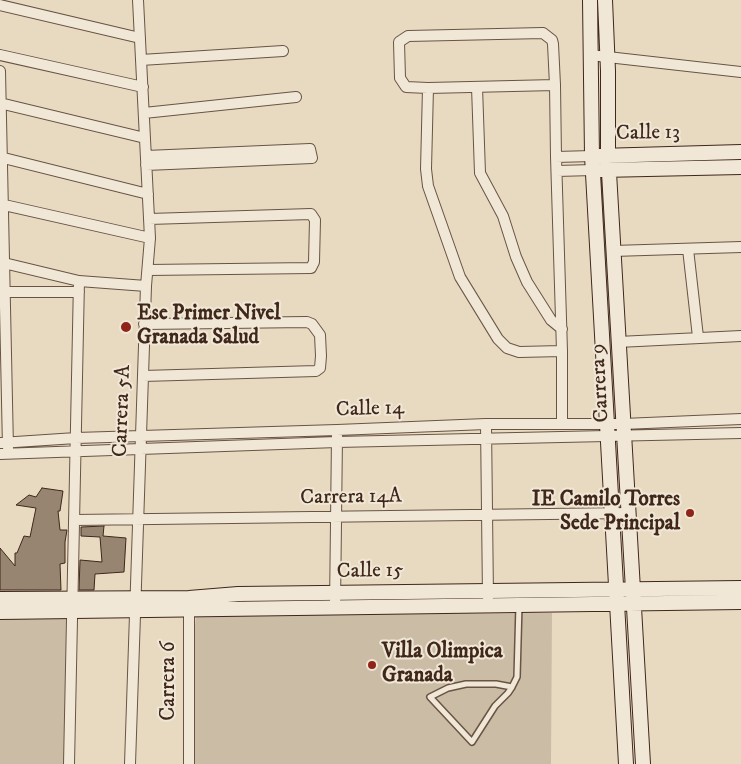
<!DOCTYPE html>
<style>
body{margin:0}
canvas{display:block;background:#e8dac1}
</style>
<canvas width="741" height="764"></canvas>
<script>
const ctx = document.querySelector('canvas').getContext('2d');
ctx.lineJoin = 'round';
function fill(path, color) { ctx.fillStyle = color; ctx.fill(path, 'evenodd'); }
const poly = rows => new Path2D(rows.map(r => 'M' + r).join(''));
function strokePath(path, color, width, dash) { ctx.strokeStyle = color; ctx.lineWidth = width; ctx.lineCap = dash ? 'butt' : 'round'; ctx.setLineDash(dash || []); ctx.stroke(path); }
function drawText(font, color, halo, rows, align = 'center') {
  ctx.font = font + ' "IM FELL DW Pica",serif'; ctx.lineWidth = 4; ctx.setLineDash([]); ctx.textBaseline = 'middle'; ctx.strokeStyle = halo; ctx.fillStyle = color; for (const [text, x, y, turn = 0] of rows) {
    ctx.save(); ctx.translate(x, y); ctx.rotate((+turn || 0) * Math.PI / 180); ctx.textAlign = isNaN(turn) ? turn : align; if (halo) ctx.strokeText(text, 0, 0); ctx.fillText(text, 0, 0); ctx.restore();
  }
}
fill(poly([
 [552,613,551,764,189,764,189,696,196,615],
 [0,616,69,616,64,764,0,764]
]), '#cbbca5');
const building = poly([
 [42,488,63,491,60,511,58,511,60,530,67,530,65,542,65,563,60,564,61,590,0,590,0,548,15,566,15,553,17,553,24,536,30,537,36,508,16,505,29,495,36,497,42,488],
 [104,526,103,536,126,538,124,572,95,574,94,590,79,590,80,560,102,562,100,537,81,536,81,527,104,526]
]);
fill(building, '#978471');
strokePath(building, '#3f271a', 1);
const lane = poly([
 [512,687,496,684,466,684,448,688,430,697,472,742,495,706,508,693,512,687,517,677,519,605]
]);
const street = poly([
 [0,5,140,38],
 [0,55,143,87],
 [590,55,741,72],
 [141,60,283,51],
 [0,71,8,448],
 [555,85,428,88,406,87,400,78,399,42,408,36,543,33,552,40,553,44,555,85,556,157,562,351,562,424],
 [477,87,480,173,503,216,516,257,527,282,551,320,562,329],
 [428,88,426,169,428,186,460,277,498,339,507,348,519,352,562,351],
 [0,103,145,138],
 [144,113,296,97],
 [146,156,310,149,312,158,146,165],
 [0,157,148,194],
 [556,157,592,156],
 [557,171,593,170],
 [0,204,150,238],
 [688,249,698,337],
 [613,251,741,247],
 [0,262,79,281,146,286],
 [148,270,311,268,314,262,315,220,311,214,149,219],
 [5,292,79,292],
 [618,342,741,336],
 [143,376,316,371,320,368,321,356,320,335,312,324,307,322,144,324],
 [486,424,488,598],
 [0,443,76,438,337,430,486,424,623,424,741,419],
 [0,454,337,442,741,433],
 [74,520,628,513],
 [335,607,337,436],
 [69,764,79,281],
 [130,764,146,286,150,238,138,0],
 [189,764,189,603]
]);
const secondary = poly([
 [590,0,592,156,626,764],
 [605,0,608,71,608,155,643,764],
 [599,156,741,152],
 [601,170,741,167],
 [0,599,189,598,238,594,741,588],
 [0,612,741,602]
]);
strokePath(lane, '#695444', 8);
strokePath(street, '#695444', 12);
strokePath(secondary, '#3f271a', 16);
strokePath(lane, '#f0e7d7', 5);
strokePath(street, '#f0e7d7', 10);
strokePath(secondary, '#f0e7d7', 14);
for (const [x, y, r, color] of [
 [126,327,6,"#8f2418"],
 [690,513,5,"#8f2418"],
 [372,665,5,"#8f2418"]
]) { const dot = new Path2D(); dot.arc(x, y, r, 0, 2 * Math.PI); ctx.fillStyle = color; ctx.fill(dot); strokePath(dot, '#f0e7d7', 2); }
drawText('21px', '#3f271a', '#f0e7d7', [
 ["Calle 13",648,134,-1],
 ["Carrera 9",601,383,-93],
 ["Calle 14",370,410,-2],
 ["Carrera 5A",123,411,-88],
 ["Carrera 14A",351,498,-1],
 ["Calle 15",370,572,-1],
 ["Carrera 6",170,681,-90]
]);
drawText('bold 21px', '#3f271a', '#f0e7d7', [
 ["Ese Primer Nivel",137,315],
 ["Granada Salud",137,339],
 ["IE Camilo Torres",680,501,"right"],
 ["Sede Principal",680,525,"right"],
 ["Villa Olimpica",382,653],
 ["Granada",382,677]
], 'left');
</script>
